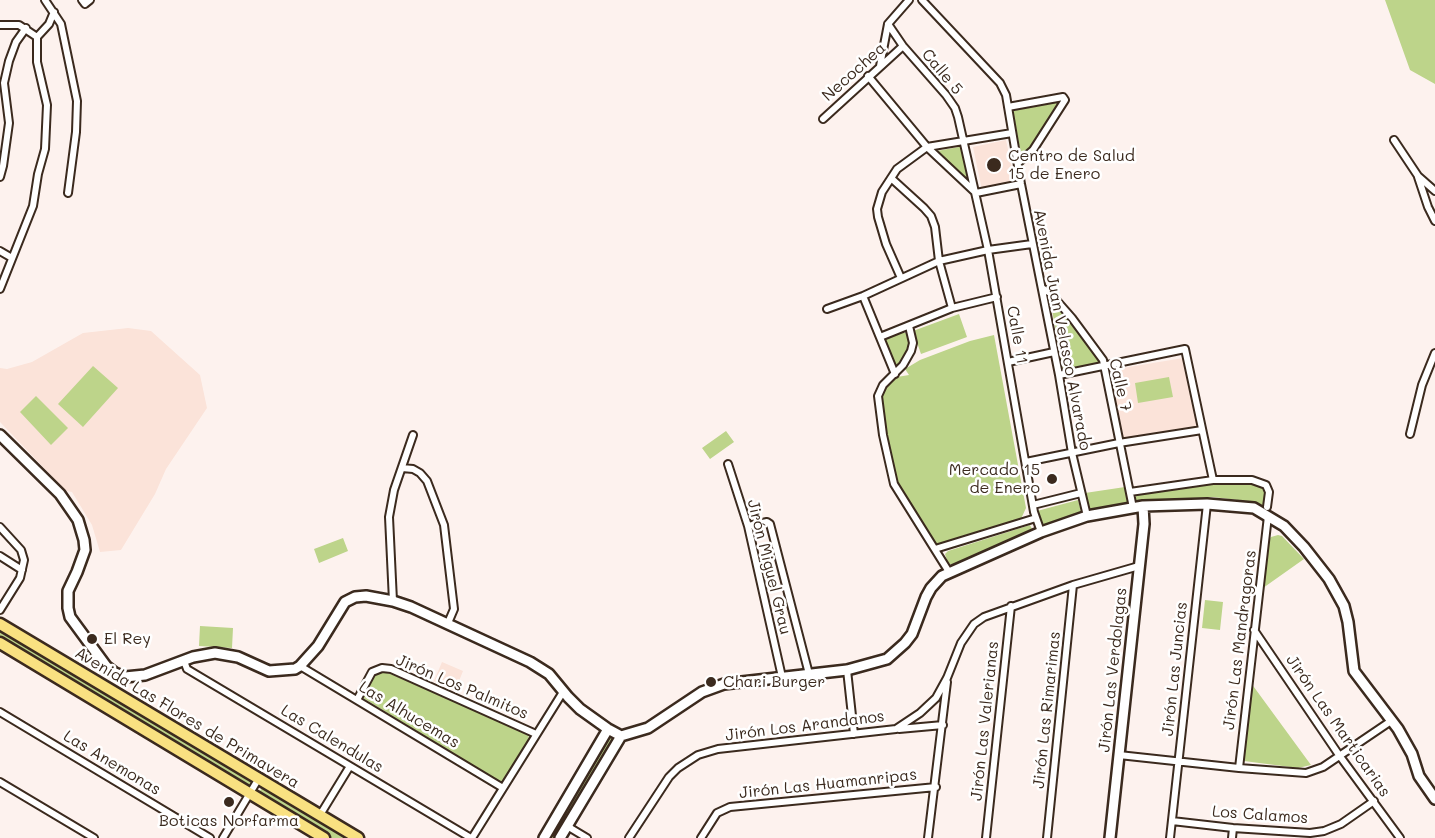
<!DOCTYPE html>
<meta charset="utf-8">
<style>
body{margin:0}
canvas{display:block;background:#fdf2ee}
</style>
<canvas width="1435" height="838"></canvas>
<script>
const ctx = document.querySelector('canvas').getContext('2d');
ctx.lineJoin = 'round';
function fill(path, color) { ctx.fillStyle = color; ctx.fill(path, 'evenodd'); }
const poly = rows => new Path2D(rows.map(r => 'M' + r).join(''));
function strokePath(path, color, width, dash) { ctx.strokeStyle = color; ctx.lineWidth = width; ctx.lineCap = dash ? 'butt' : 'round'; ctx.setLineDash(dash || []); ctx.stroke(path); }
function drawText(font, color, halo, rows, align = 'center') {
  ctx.font = font + ' Mali,sans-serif'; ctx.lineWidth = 5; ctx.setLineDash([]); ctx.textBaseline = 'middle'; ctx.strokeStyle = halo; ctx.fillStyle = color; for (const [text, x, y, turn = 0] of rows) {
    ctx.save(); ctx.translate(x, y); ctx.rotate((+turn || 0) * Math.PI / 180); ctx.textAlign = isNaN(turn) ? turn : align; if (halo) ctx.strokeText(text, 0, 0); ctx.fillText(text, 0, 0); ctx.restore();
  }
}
fill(poly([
 [1006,140,1015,184,982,190,973,147],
 [128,328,151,331,200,375,207,408,166,469,155,494,121,550,100,552,92,525,72,492,66,491,0,422,0,368,7,369,32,362,83,333],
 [1183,358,1198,426,1120,439,1108,373,1111,370],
 [442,662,463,671,455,691,434,681]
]), '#fbe3d9');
fill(poly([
 [1385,0,1435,0,1435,84,1410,70],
 [1060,100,1061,103,1030,149,1021,155,1013,111],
 [964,146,971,182,967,182,937,151],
 [1049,294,1101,358,1102,362,1063,370],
 [959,314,967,337,921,354,913,331],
 [902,333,907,333,911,342,904,357,894,368,883,339],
 [994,335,1026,508,1020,521,938,545,929,537,897,486,891,471,879,396,885,388,897,377,909,375,905,369,920,360,970,341],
 [93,366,118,388,83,427,58,404],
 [1169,377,1173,397,1138,403,1135,383],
 [36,396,68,428,51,445,20,412],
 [726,431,734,442,710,459,702,448],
 [1216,483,1258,484,1264,487,1266,496,1263,507,1254,502,1213,497,1138,503,1135,501,1136,494],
 [1125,487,1130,502,1090,511,1085,493],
 [1078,500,1082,515,1042,526,1037,511],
 [1030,525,1032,529,953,565,948,563,945,554,948,551],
 [1278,535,1282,536,1304,559,1263,588,1269,540,1271,537],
 [343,538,348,551,319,563,314,549],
 [1205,600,1223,602,1220,630,1202,628],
 [200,626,233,628,232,648,199,646],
 [0,629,253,781,248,786,0,640],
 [382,672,391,674,528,734,529,739,502,783,363,698,363,693,369,681,376,674],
 [1251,683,1311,765,1298,768,1244,761],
 [608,737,614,740,556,838,547,838],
 [263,787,350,838,332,838,261,795,259,792]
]), '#bdd48a');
const street = poly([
 [45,0,61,24,77,101,76,132,68,193],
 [82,0,85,4,90,0],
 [922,0,1000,83,1006,95,1021,184,1059,375,1072,453,1087,516],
 [888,24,903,46,946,95,955,108,958,117,988,250,1034,512,1041,532],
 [0,25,19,25,37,37],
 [880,66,888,24,909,0],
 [868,76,927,147,976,193,1021,184],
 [1008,107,1063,97,1065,100,1033,150,1018,163],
 [823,119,903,46],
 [1394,140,1418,176,1435,191],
 [0,177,3,166,9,123,4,83,9,61,16,42,26,28],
 [1418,177,1428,207,1435,221],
 [891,178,924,208,931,216,935,227,939,261,952,308],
 [0,251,12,258],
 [901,278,886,244,878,217,877,209,882,192,897,169,927,147,1012,133],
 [1042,288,1050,293,1072,318,1103,360,1133,508],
 [0,289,33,206,38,174,45,149,47,105,37,62,37,37,49,24,54,12],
 [863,296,895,374],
 [827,309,863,296,939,261,988,250,1032,244],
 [909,326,913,343,911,351,903,365,883,385,878,396,883,435,894,484,949,572],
 [880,337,952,308,997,297],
 [1008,362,1054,352],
 [1059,375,1185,349,1213,480],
 [1410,434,1422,385,1435,353],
 [1026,462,1119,443,1202,430],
 [728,464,748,526,782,677],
 [402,468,413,469,420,473,427,481,444,525,454,609,448,623],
 [1130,492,1213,480,1252,480,1266,485,1269,492,1267,507],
 [1033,505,1081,493],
 [748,526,767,522,770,524,809,674],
 [0,527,21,550,24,560,20,578,0,610],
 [935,549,1036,518],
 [0,556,22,570],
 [393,601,389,517,394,490,413,435],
 [1254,630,1339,755,1400,838],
 [184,661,187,669,471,838],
 [300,666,503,788],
 [847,670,854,734],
 [357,700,372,672,382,668,391,669,536,734],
 [0,712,210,838],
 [899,729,943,725],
 [1119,755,1239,768,1306,773,1323,767,1391,721],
 [1239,768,1268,516],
 [0,782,94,838],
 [320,815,350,766],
 [1172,821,1233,828,1310,833,1324,831,1341,824,1374,801],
 [567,826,587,838],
 [223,838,259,778],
 [472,838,563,692],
 [629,838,669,777,678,768,698,755,718,749,896,729,920,713,936,698,947,678,961,643,974,624,984,617,1073,585,1139,566],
 [701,838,717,813,730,807,936,787],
 [928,838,947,682],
 [986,838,1011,606],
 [1047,838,1073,585],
 [1170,838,1207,504],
 [1232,838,1233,828]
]);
const secondary = poly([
 [0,435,60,494,78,520,84,540,85,550,77,572,68,591,68,608,70,617,106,666,115,673,125,677,145,675,193,657,215,653,238,657,269,671,295,669,300,666,318,646,345,602,355,597,366,596,393,601,411,607,530,662,549,674,568,697,580,709,608,729,621,736,648,728,702,692,724,684,847,670,887,659,905,643,912,634,926,597,931,588,942,576,1041,532,1087,516,1143,506,1207,504,1254,508,1284,526,1304,547,1329,579,1344,606,1348,622,1354,671,1398,729,1412,754,1419,776,1435,799],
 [544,838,608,729],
 [560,838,621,736],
 [1110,838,1144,524,1143,506]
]);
const primary = poly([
 [0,624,358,838],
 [0,643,324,838]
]);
strokePath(street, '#3b2a1e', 10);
strokePath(secondary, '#3b2a1e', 14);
strokePath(primary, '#3b2a1e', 15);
strokePath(street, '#fff', 6);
strokePath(secondary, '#fff', 9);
strokePath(primary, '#f9e181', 10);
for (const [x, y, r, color] of [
 [994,165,8,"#3b2a1e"],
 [1052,479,6,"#3b2a1e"],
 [92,639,6,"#3b2a1e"],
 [711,682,6,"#3b2a1e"],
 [229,802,6,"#3b2a1e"]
]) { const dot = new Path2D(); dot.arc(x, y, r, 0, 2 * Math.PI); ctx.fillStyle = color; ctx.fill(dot); strokePath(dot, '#fff', 2); }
drawText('16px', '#3b2a1e', '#fff', [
 ["Necochea",854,72,-42],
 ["Calle 5",942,72,50],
 ["Avenida Juan Velasco Alvarado",1062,330,79],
 ["Calle 11",1017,335,80],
 ["Calle 7",1120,385,77],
 ["Jirón Miguel Grau",769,567,76],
 ["Jirón Las Mandragoras",1240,640,-83],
 ["Jirón Las Juncias",1175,669,-84],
 ["Jirón Las Verdolagas",1113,670,-84],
 ["Jirón Los Palmitos",462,687,23],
 ["Jirón Las Rimarimas",1047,710,-84],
 ["Las Alhucemas",409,715,31],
 ["Avenida Las Flores de Primavera",187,718,31],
 ["Jirón Las Valerianas",985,721,-84],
 ["Jirón Los Arandanos",805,726,-7],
 ["Jirón Las Marticarias",1338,726,55],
 ["Las Calendulas",332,739,31],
 ["Las Anemonas",112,763,31],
 ["Jirón Las Huamanripas",828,784,-6],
 ["Los Calamos",1260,815,4]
]);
drawText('16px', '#3b2a1e', '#fff', [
 ["Centro de Salud",1008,156],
 ["15 de Enero",1008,174],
 ["Mercado 15",1040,470,"right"],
 ["de Enero",1040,488,"right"],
 ["El Rey",104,639],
 ["Chari Burger",723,682],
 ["Boticas Norfarma",229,821,"center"]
], 'left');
</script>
